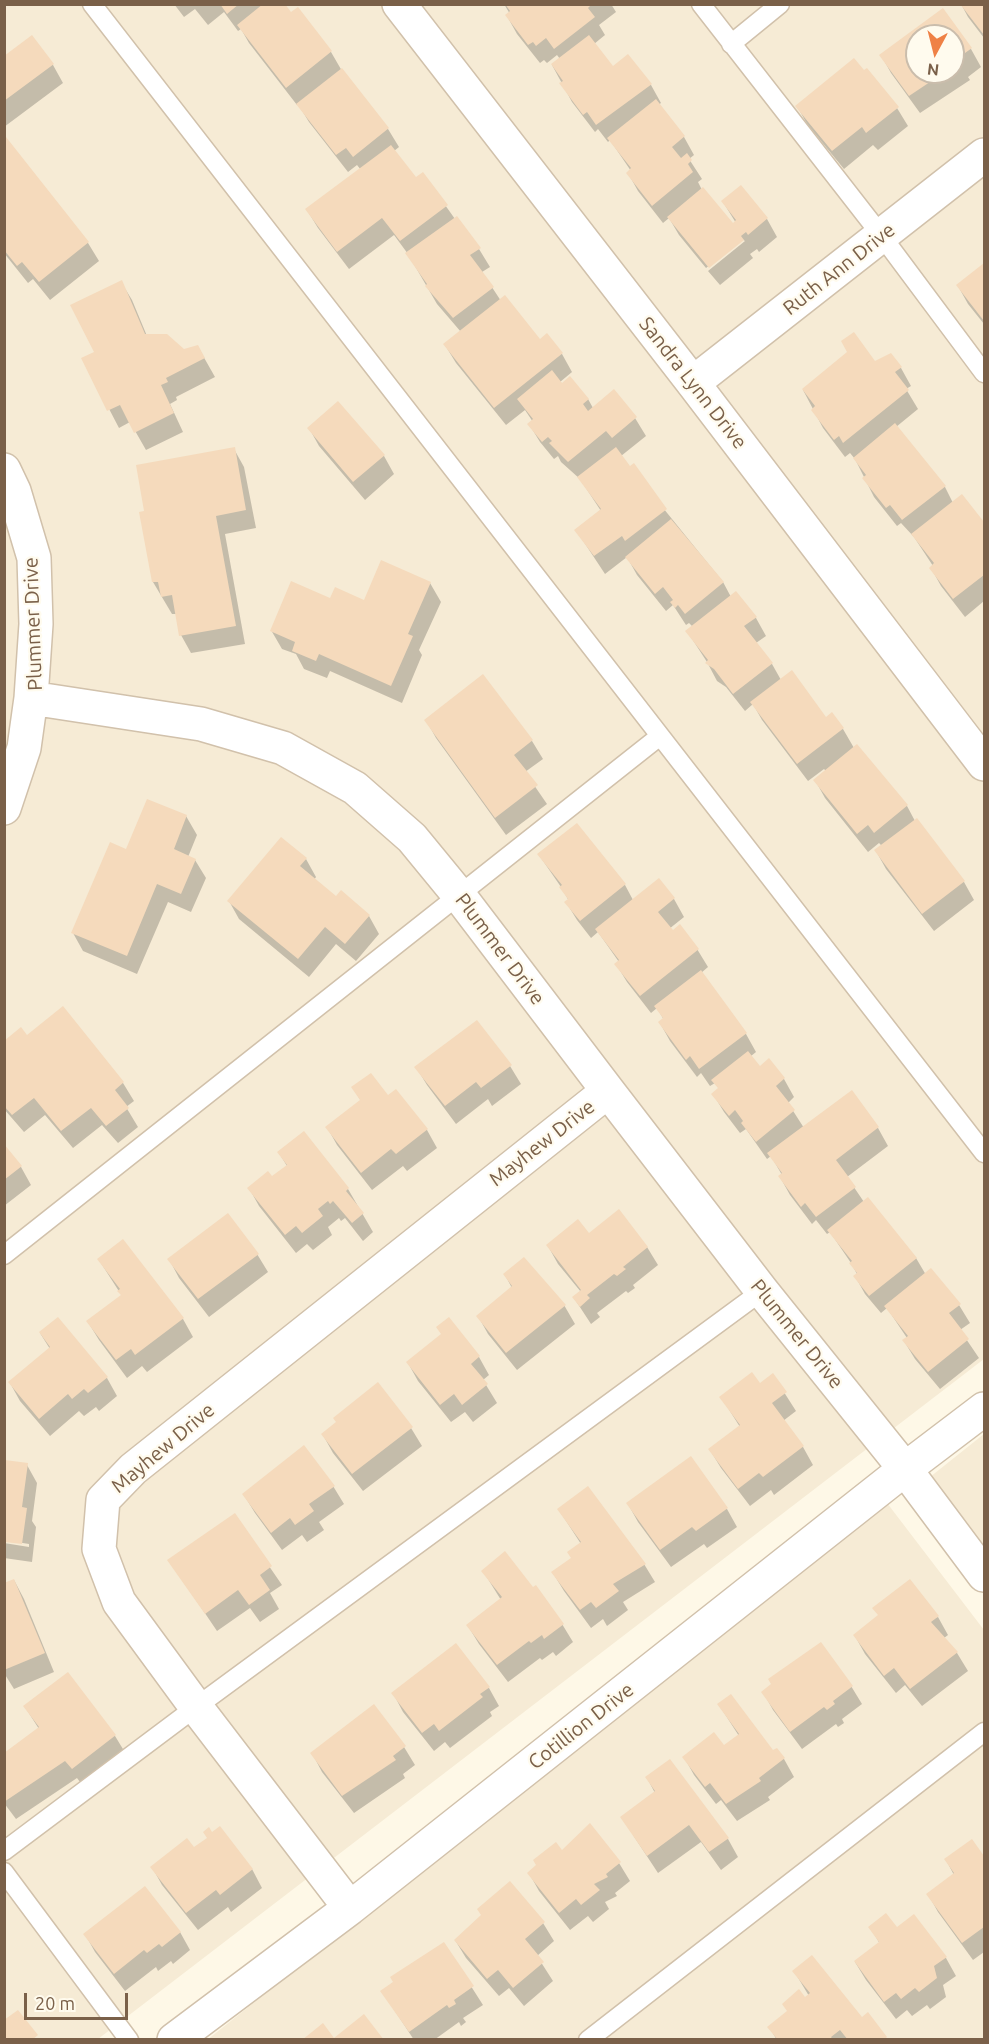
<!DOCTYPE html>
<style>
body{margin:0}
#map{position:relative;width:989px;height:2044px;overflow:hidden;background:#fef8e7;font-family:Ubuntu,sans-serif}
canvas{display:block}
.frame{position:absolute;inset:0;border:6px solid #7a6049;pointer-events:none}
.north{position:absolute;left:905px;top:24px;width:60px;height:60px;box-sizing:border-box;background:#fffbee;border:2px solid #cabdac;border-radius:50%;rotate:187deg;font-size:16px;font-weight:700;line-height:24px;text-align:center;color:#7a6049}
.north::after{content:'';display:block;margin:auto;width:21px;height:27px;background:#ef8145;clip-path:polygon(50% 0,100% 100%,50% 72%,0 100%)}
.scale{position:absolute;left:24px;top:1993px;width:104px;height:27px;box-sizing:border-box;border:3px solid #7a6049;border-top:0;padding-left:8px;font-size:18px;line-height:21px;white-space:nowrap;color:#7a6049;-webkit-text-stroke:4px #fffbee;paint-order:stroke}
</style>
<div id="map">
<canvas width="989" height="2044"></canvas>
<div class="frame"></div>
<div class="north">N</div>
<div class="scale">20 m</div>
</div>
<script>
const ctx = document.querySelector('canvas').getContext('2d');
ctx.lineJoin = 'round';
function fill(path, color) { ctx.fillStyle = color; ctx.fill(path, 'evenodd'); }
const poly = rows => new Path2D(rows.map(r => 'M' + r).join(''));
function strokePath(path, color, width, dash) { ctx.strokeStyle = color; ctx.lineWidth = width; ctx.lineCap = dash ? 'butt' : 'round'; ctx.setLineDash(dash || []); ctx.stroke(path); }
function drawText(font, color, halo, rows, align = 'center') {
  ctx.font = font + ' Ubuntu,sans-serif'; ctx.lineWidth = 4.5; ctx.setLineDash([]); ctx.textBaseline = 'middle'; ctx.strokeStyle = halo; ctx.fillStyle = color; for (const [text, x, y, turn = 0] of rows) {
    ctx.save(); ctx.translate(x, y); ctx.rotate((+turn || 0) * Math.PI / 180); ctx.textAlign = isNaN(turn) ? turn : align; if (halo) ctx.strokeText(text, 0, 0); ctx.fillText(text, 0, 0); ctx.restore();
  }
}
fill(poly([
 [5,5,984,5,984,1359,98,2039,5,2040],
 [917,36,953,36,953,72,917,72],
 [984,1434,984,1547,930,1477],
 [884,1499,984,1630,984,2039,207,2040]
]), '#f6ebd5');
fill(poly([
 [174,4,283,4,291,14,298,9,331,52,342,71,388,129,399,147,394,151,415,179,423,174,455,219,479,249,490,267,482,272,501,301,540,341,562,354,572,372,560,382,588,399,593,408,635,418,646,436,621,456,723,582,731,597,756,618,766,636,756,643,772,664,781,680,826,719,843,729,854,748,857,746,907,806,915,821,964,882,974,900,934,931,886,869,876,851,882,846,879,843,868,852,825,798,815,780,826,771,824,769,808,781,762,720,753,704,745,711,726,687,717,681,707,662,687,631,693,627,689,623,686,625,673,605,666,611,637,575,627,557,605,574,576,530,601,511,580,479,561,462,558,456,554,459,540,442,529,424,533,422,525,410,506,425,456,363,445,345,461,332,437,304,408,254,394,235,349,269,318,228,307,210,361,170,357,165,348,172,309,122,298,104,297,105,249,43,241,29,238,31,224,12,208,25,195,9,184,17],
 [504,4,611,4,616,12,599,25,605,35,594,44,613,68,628,56,651,85,661,103,658,105,684,137,694,155,689,159,702,179,698,182,702,190,732,225,736,223,723,202,767,219,777,237,759,252,757,249,750,254,753,258,720,285,708,271,745,241,742,239,706,268,679,235,669,218,663,223,638,191,628,173,631,171,610,140,608,142,598,129,595,132,572,102,552,65,560,59,557,55,547,63,544,60,540,63,517,34,507,16,510,14],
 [961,4,984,4,984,38,968,17],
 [942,10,971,49,981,67,968,77,970,80,920,113,891,73,881,55],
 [917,36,953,36,953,72,917,72],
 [32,37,53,65,63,83,4,127,4,58],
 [863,72,897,108,908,126,878,150,873,145,844,169,807,124,797,106],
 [6,139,88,243,99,261,50,300,33,279,28,283,4,253],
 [984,265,984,324,968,304,958,286],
 [121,282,132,300,147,336,183,351,198,347,215,377,176,397,177,400,170,404,183,432,146,450,130,422,119,428,83,359,96,352],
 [874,363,901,368,911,386,906,389,918,409,896,427,945,487,953,503,962,496,984,524,984,601,965,617,941,586,931,568,933,566,914,537,901,523,897,526,874,497,855,459,850,453,845,457,823,428,803,390],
 [309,428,384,456,394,474,365,500,319,446],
 [234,449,244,467,256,528,225,534,245,644,191,653,181,635,177,614,172,614,153,582],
 [430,583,441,602,419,650,422,655,402,703,330,671,327,678,304,669,296,654,282,649,271,630,331,600,364,602],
 [483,676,532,741,543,759,525,772,547,804,506,835,436,738,426,720],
 [186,816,197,835,188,857,195,860,206,878,191,912,168,902,137,974,83,951,73,933,127,851],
 [577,825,625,885,633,900,674,899,684,917,669,929,697,949,708,967,701,973,746,1034,756,1052,751,1056,760,1068,769,1061,784,1079,794,1097,788,1103,804,1128,851,1092,878,1128,888,1146,847,1177,864,1202,916,1258,926,1275,959,1305,970,1323,960,1330,979,1358,940,1389,915,1359,904,1341,907,1338,887,1308,881,1313,865,1294,855,1276,857,1274,851,1263,830,1232,827,1234,816,1220,812,1224,790,1195,780,1177,782,1175,771,1156,767,1159,746,1129,740,1133,724,1112,713,1094,719,1089,715,1083,710,1086,701,1073,697,1077,670,1041,660,1023,664,1020,657,1008,651,1013,627,982,616,964,619,962,598,932,591,938,577,920,566,902,569,901,561,887,539,855],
 [306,859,316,877,314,880,336,898,369,916,379,934,356,961,336,944,309,977,239,919,229,901],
 [62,1008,123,1083,134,1101,126,1107,138,1127,118,1143,102,1125,73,1148,45,1115,24,1132,4,1109,4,1043,27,1037],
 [510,1066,521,1084,492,1106,488,1099,456,1124,427,1085,416,1067],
 [353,1088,388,1098,396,1091,427,1130,437,1148,407,1171,403,1166,372,1190,337,1145,327,1127,361,1101],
 [304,1133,348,1189,373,1232,363,1241,345,1218,341,1221,339,1218,328,1227,332,1235,313,1250,307,1244,296,1253,259,1206,249,1188,272,1178,287,1166,279,1153],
 [4,1146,21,1167,31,1185,4,1206],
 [589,1235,647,1247,658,1265,633,1285,635,1288,628,1293,626,1291,597,1313,600,1317,591,1324,574,1298,581,1292,558,1264,548,1246],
 [257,1254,268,1272,209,1317,179,1278,169,1259],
 [99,1260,183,1319,193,1337,147,1372,142,1366,127,1378,99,1340,88,1322,122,1296],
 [505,1275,564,1305,575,1324,517,1370,488,1334,478,1316,512,1288],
 [40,1333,107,1378,117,1396,99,1411,96,1407,84,1416,79,1411,50,1436,20,1401,10,1383,50,1349],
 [479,1357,489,1375,483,1380,497,1403,473,1422,465,1412,451,1422,418,1381,408,1363],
 [773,1375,796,1411,783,1421,803,1447,813,1465,774,1495,771,1490,750,1506,721,1468,710,1450,740,1427,721,1397,760,1385],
 [411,1428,422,1446,363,1491,333,1453,323,1435],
 [4,1462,27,1465,37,1483,32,1521,36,1527,32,1562,4,1558,4,1543,29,1547,29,1544,4,1540],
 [333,1486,344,1504,319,1522,324,1530,307,1542,302,1535,282,1550,255,1513,244,1495],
 [628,1504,727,1509,737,1527,707,1548,704,1544,671,1567,638,1522],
 [559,1510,644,1564,655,1582,623,1602,628,1610,607,1626,603,1619,591,1628,564,1591,553,1573,573,1559,581,1544],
 [234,1515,282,1585,270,1593,279,1609,260,1622,250,1608,217,1631,169,1560],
 [483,1571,562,1624,573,1642,556,1656,553,1652,542,1660,540,1658,508,1682,479,1644,468,1626,501,1600],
 [14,1580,24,1599,54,1672,14,1689,4,1673,4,1584],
 [938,1617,948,1635,944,1638,957,1653,968,1671,922,1706,905,1685,896,1693,865,1654,855,1636],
 [68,1674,115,1736,126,1754,83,1786,77,1778,16,1819,4,1803,4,1755,39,1729,25,1707],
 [851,1686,862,1704,842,1719,844,1723,838,1727,836,1724,802,1749,773,1710,763,1692],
 [489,1688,499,1706,490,1712,492,1716,450,1748,445,1742,434,1751,403,1712,393,1693],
 [719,1705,773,1753,784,1759,794,1777,768,1797,770,1800,737,1821,721,1800,716,1804,694,1775,684,1757,724,1747,739,1736],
 [404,1747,415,1765,403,1774,405,1778,354,1813,322,1772,312,1753],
 [670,1761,728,1839,738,1857,721,1870,701,1842,658,1873,633,1835,655,1793,647,1778],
 [971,1841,984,1859,984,1952,973,1960,938,1912,928,1894,954,1875,946,1860],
 [562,1852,619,1863,630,1881,615,1893,617,1896,605,1902,609,1909,593,1922,588,1916,570,1930,539,1891,529,1873],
 [152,1867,252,1869,262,1888,231,1912,228,1907,198,1930,162,1885],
 [543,1923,554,1941,537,1956,553,1981,524,2006,509,1988,499,1996,466,1958,455,1940],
 [870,1927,896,1930,946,1958,956,1976,943,1985,946,1997,930,2009,927,2005,912,2016,907,2010,896,2019,866,1980,855,1962,880,1944],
 [180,1932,190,1950,173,1964,171,1961,158,1971,156,1967,125,1991,95,1952,85,1934],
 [444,1944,483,2005,463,2018,466,2022,461,2026,459,2022,434,2040,414,2040,382,1991],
 [794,1971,862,2019,887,2040,777,2040,769,2027,809,1996]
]), '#0003');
fill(poly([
 [220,4,239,4,227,14],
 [263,4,285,4,291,12,298,7,332,51,286,88,237,25],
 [505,4,592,4,588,8,595,17,554,49,546,38,536,46,533,42,528,45,505,15,510,11],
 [960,4,984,4,984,35],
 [943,8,972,48,958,58,961,61,953,67,953,36,917,36,917,72,945,72,909,96,879,55],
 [32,35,54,64,4,101,4,56],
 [589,35,613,66,628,54,652,84,596,125,587,112,583,115,559,83,563,81,551,64],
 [854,58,864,70,867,68,899,107,866,133,862,127,832,151,795,106],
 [342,68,389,128,353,157,346,148,336,155,296,104],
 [656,99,685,136,672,147,681,158,687,153,692,160,688,164,693,172,652,206,626,173,631,168,607,138],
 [6,137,89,242,39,282,22,262,17,266,4,250,4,138],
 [391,145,416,177,423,172,448,205,400,241,382,218,337,252,305,209],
 [741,185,768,218,748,235,746,232,741,236,744,240,709,268,667,217,703,187,733,223,736,220,721,201],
 [457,216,481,248,470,255,494,287,453,318,425,286,427,284,405,253],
 [984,263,984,321,956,285],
 [122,280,145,334,167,334,184,349,198,345,205,358,166,378,168,382,161,385,174,413,134,433,120,405,107,411,81,358,94,352,70,305],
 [505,295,540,339,547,333,563,353,494,408,443,344],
 [854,332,875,361,891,353,902,367,895,372,909,390,843,443,839,436,834,440,811,410,815,406,802,389,847,352,841,341],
 [552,370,562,383,570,376,589,399,583,404,588,411,614,389,637,417,612,438,606,431,568,462,549,443,552,441,548,437,542,442,527,424,533,419,517,399],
 [338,401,385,455,353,482,307,428],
 [895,423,946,486,902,520,890,505,886,508,862,478,866,475,853,458],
 [235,447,246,510,216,516,236,626,179,636,172,595,161,597,158,582,152,582,139,512,144,511,136,465],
 [616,447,630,466,634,463,667,509,625,541,622,536,594,556,574,530,601,509,577,477],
 [962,494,984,522,984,575,953,599,929,568,934,563,911,534],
 [671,519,724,582,685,614,678,605,675,608,670,602,673,600,663,587,655,594,625,557],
 [381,560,431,582,408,634,413,636,391,686,319,654,316,661,292,651,295,642,270,631,291,581,330,598,335,587,364,600],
 [736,591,757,617,744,626,773,663,733,694,714,669,705,663,708,660,685,631],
 [792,670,826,717,832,712,844,728,797,764,750,702],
 [483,674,533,740,514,755,538,785,495,818,424,720],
 [857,744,908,805,874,833,868,825,857,834,813,780],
 [147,799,187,815,174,849,196,859,181,894,157,884,127,956,71,933,110,842,126,849],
 [917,818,965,881,922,914,874,850],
 [577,823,626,884,580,921,564,902,568,899,559,887,562,885,537,854],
 [281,837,307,858,300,866,336,896,341,890,370,915,345,944,325,927,298,959,227,901],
 [659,878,675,898,658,912,673,930,680,924,699,949,640,996,614,964,619,960,595,929],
 [701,970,747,1033,699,1069,690,1056,686,1060,658,1022,663,1018,654,1006],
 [63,1006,124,1082,115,1090,129,1108,106,1126,91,1108,61,1131,34,1098,12,1115,4,1106,4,1041,21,1027,27,1035],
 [477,1020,512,1065,481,1088,476,1082,445,1106,414,1067],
 [748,1051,760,1066,769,1058,785,1078,776,1086,795,1110,756,1142,741,1123,743,1121,735,1110,729,1116,711,1094,718,1088,711,1080],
 [371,1073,388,1095,396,1089,428,1129,396,1154,391,1149,361,1173,325,1127,360,1100,351,1087],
 [852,1090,879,1127,836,1160,856,1187,816,1217,805,1203,801,1207,778,1176,782,1173,767,1153],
 [304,1131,349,1188,346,1191,364,1213,352,1223,333,1201,330,1204,328,1201,318,1209,323,1216,302,1233,296,1226,285,1235,247,1188,268,1171,272,1176,287,1165,277,1152],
 [4,1144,22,1166,4,1180],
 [868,1197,917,1258,869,1296,853,1276,857,1273,849,1263,852,1261,827,1230],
 [619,1209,648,1247,623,1267,626,1269,617,1276,614,1274,587,1295,590,1298,580,1307,572,1297,581,1290,546,1245,578,1219,589,1233],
 [228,1213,259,1254,198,1299,167,1259],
 [123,1239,184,1318,135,1355,131,1349,116,1360,86,1321,121,1295,117,1291,120,1289,97,1259],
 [524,1257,566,1305,506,1353,476,1316,512,1286,503,1274],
 [931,1268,961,1304,949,1313,969,1339,928,1372,902,1340,908,1336,884,1306],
 [58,1317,108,1377,88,1393,84,1389,72,1399,68,1394,39,1419,8,1382,50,1347,39,1332],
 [449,1317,480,1356,471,1364,488,1384,462,1405,454,1394,440,1405,406,1362,441,1334,436,1327],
 [752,1372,760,1383,773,1373,787,1392,772,1403,804,1446,763,1477,759,1473,738,1489,708,1449,740,1425,719,1397],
 [378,1382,413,1427,352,1474,321,1434,336,1422,333,1418],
 [304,1445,335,1486,309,1504,314,1511,295,1525,290,1518,271,1533,242,1494],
 [691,1456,728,1508,696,1531,692,1527,660,1550,626,1503],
 [5,1460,28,1463,22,1507,27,1508,22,1544,5,1542],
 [588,1486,646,1564,613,1584,619,1591,596,1608,591,1602,580,1610,551,1572,571,1558,567,1552,581,1542,557,1509],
 [235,1513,272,1566,260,1575,270,1590,249,1605,238,1590,205,1614,167,1560],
 [505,1551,533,1587,536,1585,564,1624,544,1639,542,1635,531,1643,529,1641,497,1665,466,1625,502,1597,481,1571],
 [14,1579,45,1653,4,1670,4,1583],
 [910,1579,939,1616,931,1622,958,1652,910,1689,894,1668,884,1676,853,1635,878,1615,872,1608],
 [821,1642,853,1686,833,1701,835,1704,827,1710,824,1707,790,1732,761,1692,771,1684,768,1679],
 [456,1643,490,1687,480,1694,483,1697,439,1731,434,1724,422,1733,391,1693],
 [68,1672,116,1735,72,1769,65,1761,4,1802,4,1753,39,1727,23,1706],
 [731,1694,773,1750,777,1748,785,1758,759,1778,761,1781,726,1804,710,1783,705,1787,682,1757,714,1732,724,1745,739,1734,717,1704],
 [374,1704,406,1746,393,1756,396,1760,342,1796,310,1753],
 [670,1759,729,1838,709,1852,689,1825,647,1856,620,1817,655,1791,645,1777],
 [590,1823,621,1862,606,1874,608,1877,594,1884,600,1890,581,1905,576,1899,559,1913,527,1873,536,1865,533,1860,556,1842,562,1850],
 [220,1826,253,1869,220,1895,216,1890,186,1913,150,1867,187,1838,194,1847,207,1838,203,1832,209,1827,212,1832],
 [972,1839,984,1856,984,1927,962,1943,926,1894,954,1873,944,1859],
 [510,1881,545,1922,525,1939,544,1962,513,1988,498,1970,487,1979,454,1940,481,1915,477,1909],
 [145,1886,181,1932,162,1947,159,1944,147,1953,144,1950,114,1974,83,1934],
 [886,1913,897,1927,914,1914,947,1957,934,1966,937,1978,919,1992,915,1988,901,1999,896,1993,884,2002,854,1961,879,1942,868,1927],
 [444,1942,474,1986,454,2000,456,2004,449,2008,447,2005,409,2032,380,1991,393,1982,390,1977],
 [812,1955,862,2017,868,2012,887,2037,884,2040,848,2040,840,2030,831,2037,833,2040,778,2040,767,2027,787,2011,782,2004,799,1989,805,1997,810,1993,792,1971],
 [18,2010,38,2035,32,2040,4,2040,4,2020],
 [364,2014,384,2040,302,2040,323,2023,334,2038]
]), '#f5dabc');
const lane = poly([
 [92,4,984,1153],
 [701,4,881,235,984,373],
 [731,44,780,4],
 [4,1255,660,736],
 [4,1851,196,1707,762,1291],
 [4,1872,129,2040],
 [588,2040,984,1732]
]);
const street = poly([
 [399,4,693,383,984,764],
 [693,383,984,155],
 [4,470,14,491,34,558,36,624,31,698,24,748,4,808],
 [31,698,201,724,283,748,355,788,412,838,458,894,608,1091,762,1291,905,1469,984,1575],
 [350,1908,196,1707,119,1602,99,1549,103,1500,133,1469,608,1091],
 [174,2040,350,1908,905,1469,984,1409]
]);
strokePath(lane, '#d1c1ab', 21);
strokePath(street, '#d1c1ab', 36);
strokePath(lane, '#fff', 18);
strokePath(street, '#fff', 33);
drawText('20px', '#7a6049', '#fffbee', [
 ["Ruth Ann Drive",839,269,-38],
 ["Sandra Lynn Drive",693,383,52],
 ["Plummer Drive",33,624,-92],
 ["Plummer Drive",500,949,53],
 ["Mayhew Drive",542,1143,-38],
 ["Plummer Drive",797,1334,51],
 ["Mayhew Drive",163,1448,-40],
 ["Cotillion Drive",581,1726,-38]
]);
</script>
